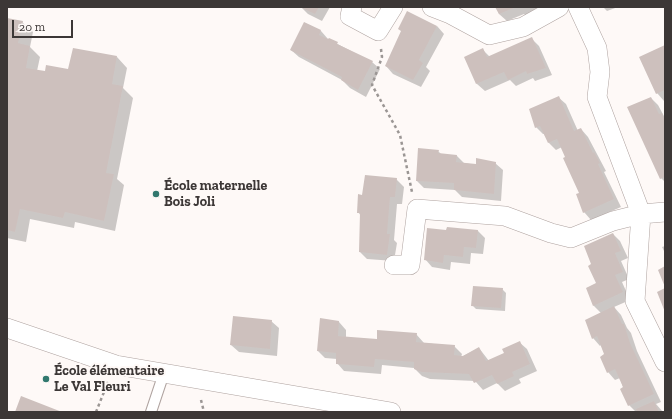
<!DOCTYPE html>
<meta charset="utf-8">
<style>
body{margin:0}
#map{position:relative;width:672px;height:419px;overflow:hidden;background:#fef9f7;font-family:"Zilla Slab",serif}
canvas{display:block}
.frame{position:absolute;inset:0;border:8px solid #3c3736;pointer-events:none}
.scale{position:absolute;left:12px;top:20px;width:61px;height:18px;box-sizing:border-box;border:2px solid #3c3736;border-top:0;padding-left:5px;font-size:12px;line-height:14px;white-space:nowrap;color:#3c3736;-webkit-text-stroke:3px #fef9f7;paint-order:stroke}
</style>
<div id="map">
<canvas width="672" height="419"></canvas>
<div class="frame"></div>
<div class="scale">20 m</div>
</div>
<script>
const ctx = document.querySelector('canvas').getContext('2d');
ctx.lineJoin = 'round';
function fill(path, color) { ctx.fillStyle = color; ctx.fill(path, 'evenodd'); }
const poly = rows => new Path2D(rows.map(r => 'M' + r).join(''));
function strokePath(path, color, width, dash) { ctx.strokeStyle = color; ctx.lineWidth = width; ctx.lineCap = dash ? 'butt' : 'round'; ctx.setLineDash(dash || []); ctx.stroke(path); }
function drawText(font, color, halo, rows, align = 'center') {
  ctx.font = font + ' "Zilla Slab",serif'; ctx.lineWidth = 4; ctx.setLineDash([]); ctx.textBaseline = 'middle'; ctx.strokeStyle = halo; ctx.fillStyle = color; for (const [text, x, y, turn = 0] of rows) {
    ctx.save(); ctx.translate(x, y); ctx.rotate((+turn || 0) * Math.PI / 180); ctx.textAlign = isNaN(turn) ? turn : align; if (halo) ctx.strokeText(text, 0, 0); ctx.fillText(text, 0, 0); ctx.restore();
  }
}
fill(poly([
 [301,7,330,7,322,21,308,14],
 [496,7,546,7,526,16,524,14,507,21,499,14],
 [603,7,618,7,607,11],
 [7,19,22,22,33,32,30,47,40,57,37,71,44,72,69,70,117,57,127,68,123,88,133,98,117,179,124,185,115,231,75,222,74,228,30,219,26,242,7,238],
 [305,23,321,31,328,39,372,62,380,69,366,97,350,88,342,80,299,57,291,50],
 [437,26,444,34,426,67,430,71,421,87,393,74,386,66],
 [532,39,539,46,552,75,535,81,533,78,516,86,510,80,485,91,477,84,465,58,483,50,490,57],
 [665,46,665,100,664,101,657,93],
 [558,97,566,104,578,131,581,129,588,137,606,171,604,172,621,207,591,220,584,212,580,193,562,147,556,150,549,143,544,134,543,134,536,127],
 [651,98,658,105,665,118,665,182,661,178],
 [438,151,442,155,457,156,464,163,477,165,495,163,503,170,501,201,462,197,455,190,424,188,417,181],
 [396,179,404,187,402,204,397,204,394,240,397,243,394,261,367,259,360,252,361,216,358,212,362,196],
 [447,231,478,231,485,238,483,254,471,253,470,264,451,262,450,270,432,267,425,259],
 [613,234,620,241,628,258,621,261,629,279,622,282,630,300,614,307,621,315,627,328,631,333,637,351,661,402,656,404,663,412,636,412,629,405,620,378,615,380,608,372,605,355,601,345,600,346,593,338,601,313,594,306,587,288,597,284,592,265],
 [665,246,665,253,662,247],
 [502,289,506,293,505,311,476,309,472,305],
 [321,319,339,322,346,330,346,338,377,340,416,334,424,343,454,346,462,354,461,357,479,348,489,361,505,353,519,342,527,349,537,371,519,379,521,383,505,391,497,383,483,390,475,381,430,379,422,376,414,368,382,365,381,374,344,371,337,363,337,359,325,358,318,351],
 [271,321,279,328,277,356,239,352,231,345]
]), '#0003');
fill(poly([
 [300,7,319,7,315,14],
 [495,7,516,7,499,14],
 [407,11,437,26,419,60,423,63,413,80,385,66,401,31,398,29],
 [7,18,23,21,18,43,30,46,26,68,45,71,46,65,68,69,73,48,117,56,112,84,123,86,106,173,114,174,104,221,65,212,63,218,20,209,15,232,7,230],
 [304,22,321,30,319,35,328,39,329,38,338,42,337,44,373,61,358,90,341,80,342,77,290,50],
 [532,37,546,68,527,74,526,71,508,80,504,72,476,84,464,57,483,48,487,57],
 [665,45,665,90,656,94,639,57],
 [559,96,574,131,581,128,593,153,594,152,600,163,598,164,614,199,583,213,576,194,579,193,563,158,565,157,557,139,548,143,540,126,535,128,529,109],
 [651,97,659,114,662,113,665,120,665,177,660,179,627,107],
 [418,148,439,150,438,153,457,155,456,162,476,164,476,158,496,162,494,194,454,190,454,183,416,181],
 [365,175,397,178,395,197,390,197,387,234,390,234,387,255,359,252,360,213,357,213,358,194,362,195],
 [447,227,478,230,476,248,464,247,463,257,444,255,443,263,424,260,427,228,446,230],
 [613,233,621,251,615,253,623,272,615,275,623,292,593,306,586,288,596,283,588,266,591,264,584,246],
 [665,266,665,287,658,270],
 [473,286,503,288,501,308,471,306],
 [665,288,665,312,657,292],
 [614,306,622,324,624,324,630,343,654,394,628,406,620,389,623,387,615,369,607,373,600,357,604,354,597,336,592,339,585,320],
 [233,316,272,320,270,349,230,345],
 [320,318,339,321,338,336,377,339,377,330,417,333,416,342,455,345,454,355,463,356,479,347,486,361,504,353,502,349,520,341,530,364,512,372,514,376,497,384,492,375,474,383,469,374,422,372,414,369,414,362,375,359,374,367,336,364,336,353,317,351],
 [21,396,62,412,15,412],
 [654,401,659,412,637,412,636,409]
]), '#cdc0bd');
const lane = poly([
 [151,412,164,373]
]);
const street = poly([
 [352,7,350,16,378,31,393,7],
 [432,7,450,14,489,35,523,27,559,7],
 [578,7,597,48,600,72,597,97,641,214,635,301,665,362],
 [394,265,410,265,417,209,505,216,551,233,571,238,613,221,641,214,665,212],
 [7,328,116,365,391,412]
]);
strokePath(lane, '#aea29f', 12);
strokePath(street, '#aea29f', 20);
strokePath(poly([
 [381,49,382,57,372,85,400,135,412,192],
 [201,400,204,412],
 [96,412,108,382]
]), '#9b9694', 2.5, [3, 3]);
strokePath(lane, '#fff', 10);
strokePath(street, '#fff', 19);
for (const [x, y, r, color] of [
 [156,194,4,"#31786e"],
 [46,379,4,"#31786e"]
]) { const dot = new Path2D(); dot.arc(x, y, r, 0, 2 * Math.PI); ctx.fillStyle = color; ctx.fill(dot); strokePath(dot, '#fef9f7', 1.5); }
drawText('bold 14px', '#3c3736', '#fef9f7', [
 ["École maternelle",164,186],
 ["Bois Joli",164,202],
 ["École élémentaire",54,371],
 ["Le Val Fleuri",54,387]
], 'left');
</script>
